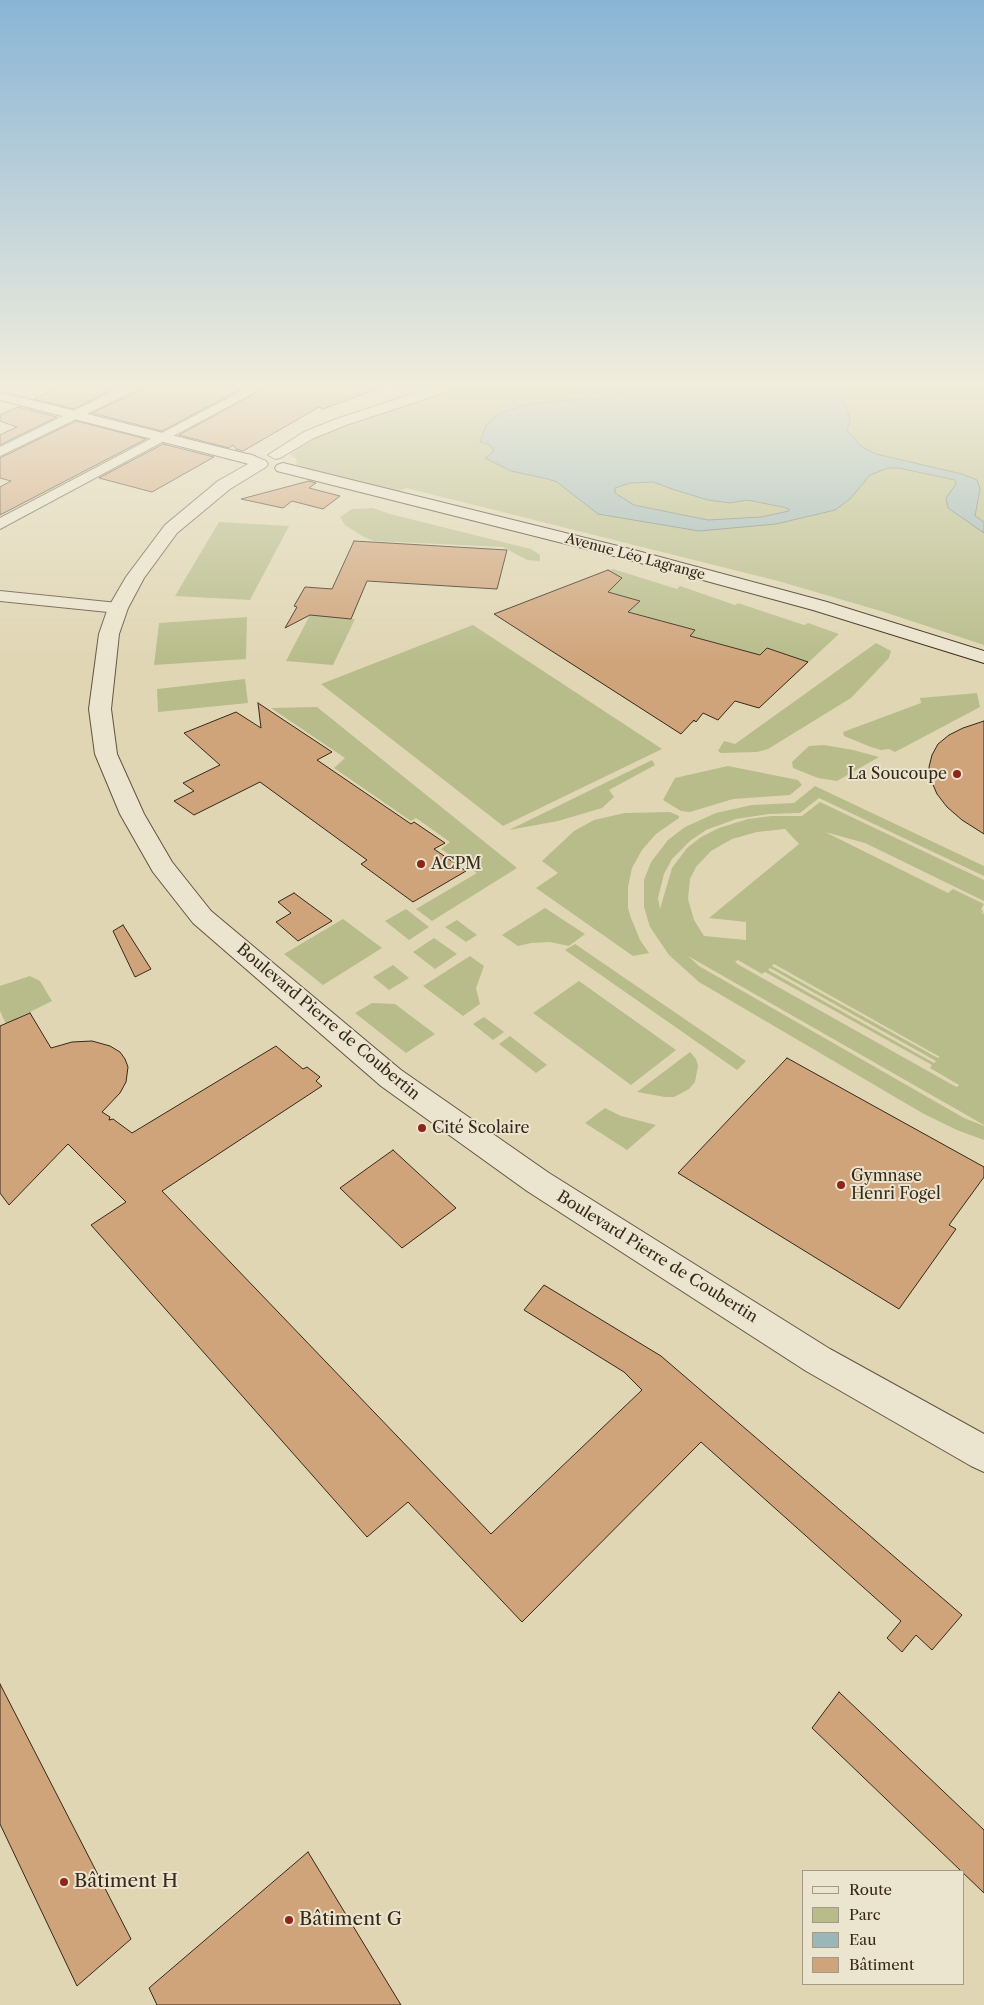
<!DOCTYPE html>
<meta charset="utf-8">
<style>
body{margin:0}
#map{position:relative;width:984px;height:2005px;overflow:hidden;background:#e0d6b4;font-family:"Libre Caslon Text",serif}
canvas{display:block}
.legend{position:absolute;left:802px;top:1870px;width:162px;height:115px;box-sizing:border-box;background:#ebe4ce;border:1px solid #a39986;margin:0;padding:6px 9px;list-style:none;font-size:15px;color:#382819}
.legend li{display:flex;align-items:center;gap:10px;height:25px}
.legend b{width:25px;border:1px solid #a39986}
</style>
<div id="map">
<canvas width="984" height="2005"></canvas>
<ul class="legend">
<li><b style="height:6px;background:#ebe4ce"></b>Route</li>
<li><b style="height:14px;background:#b7bc8a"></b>Parc</li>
<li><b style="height:14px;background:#9ab6b9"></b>Eau</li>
<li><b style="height:14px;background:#cfa47b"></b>Bâtiment</li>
</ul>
</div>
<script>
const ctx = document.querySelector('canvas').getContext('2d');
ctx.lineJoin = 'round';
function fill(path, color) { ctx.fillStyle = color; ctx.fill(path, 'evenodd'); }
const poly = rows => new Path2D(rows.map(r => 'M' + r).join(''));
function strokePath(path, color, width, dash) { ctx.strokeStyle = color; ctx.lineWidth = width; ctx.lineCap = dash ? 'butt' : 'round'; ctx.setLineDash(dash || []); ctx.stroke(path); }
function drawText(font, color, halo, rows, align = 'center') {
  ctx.font = font + ' "Libre Caslon Text",serif'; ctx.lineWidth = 4; ctx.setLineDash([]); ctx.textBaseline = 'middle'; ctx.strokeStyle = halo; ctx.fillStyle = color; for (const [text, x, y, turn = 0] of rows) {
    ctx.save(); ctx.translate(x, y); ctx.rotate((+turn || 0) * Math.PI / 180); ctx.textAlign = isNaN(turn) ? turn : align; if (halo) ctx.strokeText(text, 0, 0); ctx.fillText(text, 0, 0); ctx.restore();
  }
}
fill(poly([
 [475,383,984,383,984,645,884,612,778,581,406,488,399,491,318,472,296,465,297,460,290,454,319,436,374,414],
 [373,508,390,514,531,549,540,555,540,561,527,560,503,547,374,541,362,536,345,525,340,517,352,509],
 [219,522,289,526,250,600,175,596],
 [613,569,677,589,680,586,735,605,738,603,804,625,808,623,839,634,759,708,735,701,718,720,703,713,696,722,691,723,681,734,494,614],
 [310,615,355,619,333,665,286,661],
 [247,617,246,659,154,665,159,623],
 [473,625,662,749,503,826,321,684],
 [876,643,891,651,889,658,851,698,768,749,757,752,721,753,718,751,724,741,735,744],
 [245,679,248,703,158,712,157,689],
 [977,693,980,707,895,752,889,749,881,750,871,747,844,736,843,732,921,703,920,698],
 [317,707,517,868,432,921,416,909,477,873,441,849,450,842,416,818,411,821,334,768,345,758,271,708],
 [824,745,853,750,879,757,837,781,818,778,793,768,792,762,809,746],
 [652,760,655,765,609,790,614,797,602,808,558,821,509,830],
 [728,766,798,780,802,785,790,795,733,799,690,812,681,811,663,800,675,778],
 [815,786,984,866,984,876,819,798,800,813,769,814,736,819,706,830,690,841,672,859,664,874,658,898,660,909,672,868,687,848,701,837,719,828,748,819,771,816,802,816,820,802,984,880,984,901,865,843,825,832,948,893,953,889,984,904,981,909,984,913,979,911,984,914,984,1125,688,956,699,966,964,1118,984,1126,984,1140,957,1130,924,1114,699,982,669,955,650,927,644,907,644,880,651,862,668,840,685,827,716,813,752,805,794,803],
 [785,829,799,844,709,918,746,922,746,940,704,936,694,920,688,899,690,879,696,867,711,851,732,839,757,832],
 [738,960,762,974,765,972,932,1065,930,1068,959,1085,957,1087,951,1084,739,965,735,962],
 [774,964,940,1057,938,1058,772,966],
 [770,968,936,1061,934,1063,768,970],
 [670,812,679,816,679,818,656,834,642,850,632,868,628,887,628,908,631,918,640,940,649,953,633,956,536,888,558,873,542,861,574,831,594,820,625,813],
 [545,908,585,934,569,946,550,942,531,943,518,946,502,935],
 [406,909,429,927,409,940,385,921],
 [343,919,382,948,323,985,284,954],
 [457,920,477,935,466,942,445,927],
 [434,938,457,954,435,969,413,952],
 [575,944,746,1061,737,1070,565,950],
 [470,956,484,966,476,988,480,1004,463,1016,423,986],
 [393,965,409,978,389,990,373,977],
 [30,976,40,981,52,1001,6,1024,0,1011,0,986],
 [579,981,676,1050,631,1085,533,1013],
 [372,1003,395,1004,435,1034,406,1053,355,1013],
 [484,1017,504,1032,493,1040,473,1024],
 [510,1036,547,1065,536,1073,499,1044],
 [690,1052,696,1059,698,1066,695,1082,689,1089,674,1097,665,1097,637,1092],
 [605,1108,621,1116,656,1125,627,1150,585,1123]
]), '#b7bc8a');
const water = poly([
 [659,383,821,384,833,391,842,401,849,414,850,422,847,430,862,447,876,454,962,474,977,480,980,489,975,516,984,522,984,533,948,508,946,498,956,484,955,480,899,468,888,468,870,475,850,499,835,510,776,524,699,531,598,514,557,482,548,479,511,471,485,458,494,451,490,445,480,442,485,428,490,420,503,412,529,404,591,398,595,400,659,383],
 [653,482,672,489,708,500,730,503,747,500,783,507,789,509,789,511,761,517,708,520,634,505,615,493,615,488,630,483,653,482]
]);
fill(water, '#9ab6b9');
strokePath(water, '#737d79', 1);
const building = poly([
 [83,383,126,383,74,409,34,399,63,385,72,388,83,383],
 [148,383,253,383,162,431,92,413,145,388,148,383],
 [274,383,387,383,388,385,323,409,319,407,243,451,236,449,233,445,229,448,179,435,274,383],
 [18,407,57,417,0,445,0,435,17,427,0,421,0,415,18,407],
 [76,421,146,439,0,515,0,487,11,481,0,478,0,458,76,421],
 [163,444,214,457,152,492,99,478,163,444],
 [309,481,316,483,309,488,340,496,323,509,292,501,283,508,241,499,309,481],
 [354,541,507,550,497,589,367,581,351,619,310,615,285,628,297,607,294,606,305,587,332,589,354,541],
 [608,570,622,578,608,592,640,601,628,612,695,630,690,636,760,655,767,648,808,662,759,708,735,701,718,720,703,713,696,722,694,720,681,734,494,614,608,570],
 [258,703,332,752,317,760,411,824,414,822,445,843,434,849,466,871,413,902,361,864,367,860,260,782,194,815,174,801,194,791,183,783,220,765,184,733,236,712,261,728,258,703],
 [984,721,984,834,962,820,947,807,937,794,931,780,929,767,932,755,938,744,949,735,963,728,984,721],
 [294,893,332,921,298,941,276,922,291,913,278,902,294,893],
 [123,925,151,969,135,977,113,931,123,925],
 [30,1013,51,1048,72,1042,92,1041,110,1046,120,1052,125,1059,128,1067,126,1082,120,1093,102,1112,110,1117,109,1120,113,1119,132,1133,276,1046,303,1069,307,1067,320,1077,316,1081,322,1086,162,1191,491,1534,642,1390,624,1372,524,1310,544,1285,661,1356,962,1615,932,1650,916,1635,902,1652,887,1638,901,1621,701,1442,522,1622,408,1502,367,1537,91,1225,126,1202,68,1144,9,1205,0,1193,0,1026,30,1013],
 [787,1058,984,1167,984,1177,949,1225,956,1229,899,1309,678,1173,787,1058],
 [393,1150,456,1208,402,1248,340,1188,393,1150],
 [0,1684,131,1939,77,1986,0,1824,0,1684],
 [839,1692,984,1830,984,1893,812,1728,839,1692],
 [308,1852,401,2005,157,2005,149,1988,308,1852]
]);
fill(building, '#cfa47b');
strokePath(building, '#382819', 1);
const minor = poly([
 [130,383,146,383,144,386,0,456,0,447,130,383],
 [257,383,272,383,0,529,0,518,257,383],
 [445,383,466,383,464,386,346,425,314,438,280,458,275,459,268,455,304,432,336,419,445,383],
 [0,591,118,603,124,604,126,608,124,612,118,613,0,601,0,591]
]);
const tertiary = poly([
 [249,454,266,461,268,464,266,467,230,489,177,533,144,578,128,608,119,634,111,709,117,754,144,814,172,862,211,911,401,1070,549,1173,830,1349,984,1434,984,1472,971,1466,806,1371,527,1191,381,1086,193,923,153,872,120,814,95,754,89,709,99,634,108,608,126,577,165,525,218,481,248,464,241,459,243,456,249,454]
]);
const secondary = poly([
 [0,392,255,456,257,459,255,462,249,464,0,400,0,392],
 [283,463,634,550,827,602,984,651,984,663,813,610,622,558,277,471,275,468,277,465,283,463]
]);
strokePath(minor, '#625440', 2);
strokePath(tertiary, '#625440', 2);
strokePath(secondary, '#382819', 2);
fill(minor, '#ebe4ce');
fill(tertiary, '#ebe4ce');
fill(secondary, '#ebe4ce');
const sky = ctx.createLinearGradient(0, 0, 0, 664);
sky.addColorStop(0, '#89b5d5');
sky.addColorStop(0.58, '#f1eddd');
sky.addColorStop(1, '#f1eddd00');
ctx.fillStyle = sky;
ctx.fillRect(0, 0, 984, 664);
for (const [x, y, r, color] of [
 [957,774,5,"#8f2418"],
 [421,864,5,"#8f2418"],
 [422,1128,5,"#8f2418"],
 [841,1185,5,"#8f2418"],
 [64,1882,5,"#8f2418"],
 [289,1920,5,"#8f2418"]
]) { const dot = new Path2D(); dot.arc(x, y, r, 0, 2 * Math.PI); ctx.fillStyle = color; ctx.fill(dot); strokePath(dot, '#ebe4ce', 2); }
drawText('14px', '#382819', '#ebe4ce', [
 ["Avenue Léo Lagrange",635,557,15]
]);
drawText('16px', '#382819', '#ebe4ce', [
 ["La Soucoupe",947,774,"right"],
 ["ACPM",431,864],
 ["Cité Scolaire",432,1128],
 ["Gymnase",851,1176],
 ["Henri Fogel",851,1194]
], 'left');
drawText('16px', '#382819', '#ebe4ce', [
 ["Boulevard Pierre de Coubertin",328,1022,40],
 ["Boulevard Pierre de Coubertin",657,1257,32]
]);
drawText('19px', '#382819', '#ebe4ce', [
 ["Bâtiment H",74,1882],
 ["Bâtiment G",299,1920]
], 'left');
</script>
